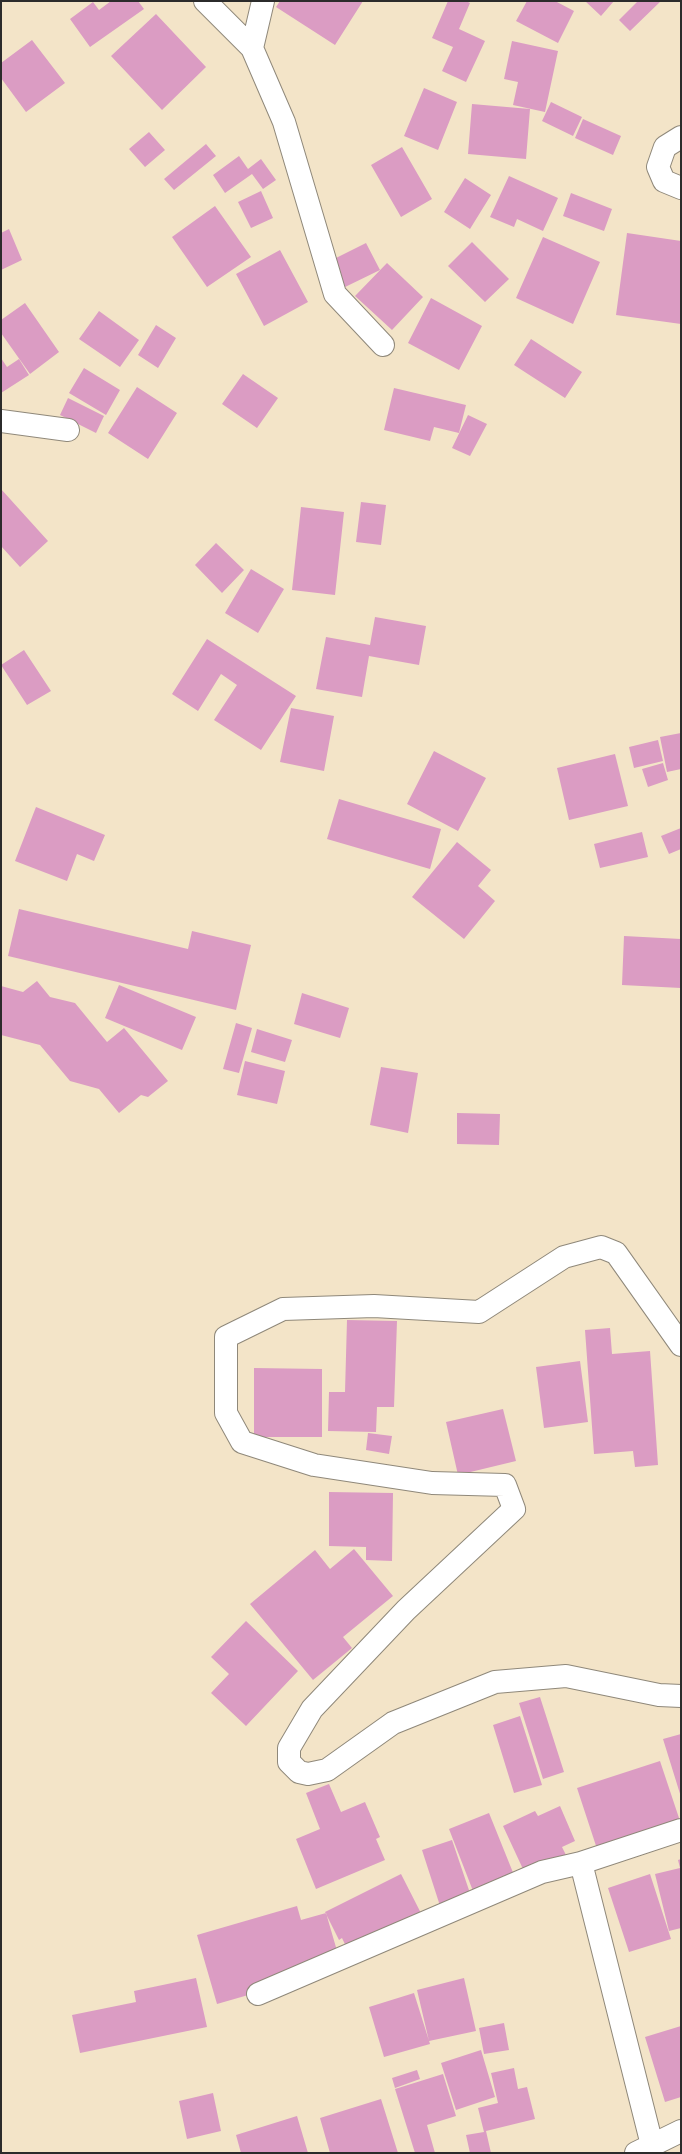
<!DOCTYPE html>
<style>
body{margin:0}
#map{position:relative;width:682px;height:2154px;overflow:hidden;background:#f3e4c8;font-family:"Patrick Hand",sans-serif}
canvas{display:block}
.frame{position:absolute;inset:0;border:2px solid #2b2b2b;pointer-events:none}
</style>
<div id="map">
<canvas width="682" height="2154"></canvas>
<div class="frame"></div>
</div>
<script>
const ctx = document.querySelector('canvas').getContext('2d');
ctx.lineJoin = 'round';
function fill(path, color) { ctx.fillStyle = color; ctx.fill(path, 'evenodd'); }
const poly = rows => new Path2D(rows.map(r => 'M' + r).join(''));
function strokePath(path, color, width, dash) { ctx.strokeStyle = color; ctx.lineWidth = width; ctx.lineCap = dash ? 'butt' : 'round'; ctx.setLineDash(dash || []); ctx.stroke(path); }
fill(poly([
 [111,1,138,1,144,9,90,47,70,19,93,2,99,10],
 [280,1,363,1,335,45,276,7],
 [448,1,466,1,470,3,459,29,485,41,466,82,442,71,453,47,432,38],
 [527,1,555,1,574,11,558,43,516,21],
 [585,1,614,1,601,16],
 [638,1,661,1,630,31,619,20],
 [156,14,206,67,162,110,111,56],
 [32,40,65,83,26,112,1,78,1,63],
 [512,41,558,51,545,112,513,105,518,82,504,79],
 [424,88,457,102,438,150,404,136],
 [551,102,582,117,573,136,542,121],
 [472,104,530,109,526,159,468,154],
 [583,119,621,136,613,155,575,138],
 [149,132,165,150,145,167,129,149],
 [206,144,216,156,174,190,164,179],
 [402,147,432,199,401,217,371,165],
 [239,156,248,169,261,159,276,180,263,189,252,174,225,193,213,175],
 [509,176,558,198,543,231,517,219,514,227,490,217],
 [465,178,491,195,470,229,444,212],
 [261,191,273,218,251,228,238,202],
 [571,193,612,209,604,231,563,216],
 [215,206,251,257,207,287,172,237],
 [9,229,22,260,1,270,1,233],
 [627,233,681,241,681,324,616,315],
 [543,237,600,262,573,324,516,298],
 [472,242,509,279,485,302,448,266],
 [366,243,380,270,343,288,330,261],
 [280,250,308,302,264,326,236,274],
 [387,263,423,297,392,330,355,296],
 [431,298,482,326,459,370,408,343],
 [25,303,59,352,30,374,1,333,1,320],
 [99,311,139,340,120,367,79,339],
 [156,325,176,338,158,368,138,355],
 [531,339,582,372,565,398,514,365],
 [1,358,7,367,19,359,29,375,1,393],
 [84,368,120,390,106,415,69,393],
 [243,374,278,398,257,428,222,404],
 [137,387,177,413,148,459,108,433],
 [394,388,466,405,459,433,434,427,430,441,384,430],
 [68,398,104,416,96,433,60,415],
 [468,415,487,424,470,456,452,448],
 [1,489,48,541,20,567,1,546],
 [361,502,386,505,381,545,356,542],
 [301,507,344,512,335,595,292,590],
 [216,543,244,570,222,593,195,565],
 [251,569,284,589,258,633,225,613],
 [375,617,426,626,419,665,369,656,362,697,316,689,326,637,370,645],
 [207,639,296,696,261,750,214,720,237,685,221,674,198,711,172,694],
 [24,650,51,691,27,705,1,665],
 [291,708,334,716,324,771,280,762],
 [681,733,681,769,667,772,660,737],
 [658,740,663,761,634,768,629,747],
 [434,751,486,778,458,831,407,804],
 [615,754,628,806,569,820,557,768],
 [663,763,668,780,648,787,642,769],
 [339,799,441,829,430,869,327,839],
 [36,807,105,835,94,861,77,854,67,881,15,861],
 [681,828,681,849,669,854,661,836],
 [642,832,648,857,600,868,594,844],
 [457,842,491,870,478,886,495,901,464,939,412,897],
 [19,909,188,949,192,931,251,945,236,1010,8,956],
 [624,936,681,939,681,988,622,985],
 [37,981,50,997,75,1003,107,1042,124,1028,168,1081,148,1097,141,1095,119,1113,99,1089,70,1081,40,1045,1,1035,1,986,23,992],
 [119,985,196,1017,182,1050,105,1018],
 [302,993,349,1008,340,1038,294,1024],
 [236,1023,252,1028,239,1073,223,1069],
 [257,1029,292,1040,285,1062,251,1052],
 [245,1061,285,1071,277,1104,237,1095],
 [381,1067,418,1073,408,1133,370,1125],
 [457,1113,500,1114,499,1145,457,1144],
 [347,1320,397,1321,394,1407,377,1407,376,1432,328,1431,329,1392,345,1392],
 [610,1328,612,1354,650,1351,658,1465,635,1467,633,1451,594,1454,585,1330],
 [580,1361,588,1422,544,1428,536,1367],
 [254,1368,322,1369,322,1437,254,1437],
 [503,1409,516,1461,458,1475,446,1422],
 [368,1433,392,1436,389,1454,366,1450],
 [329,1492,393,1493,392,1561,366,1560,366,1547,329,1546],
 [354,1549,393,1596,343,1637,352,1648,313,1680,250,1604,315,1550,330,1569],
 [246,1621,298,1671,246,1726,211,1693,229,1674,211,1657],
 [540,1697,564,1772,543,1779,519,1703],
 [520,1716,542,1785,514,1793,493,1725],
 [681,1734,681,1797,663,1739],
 [660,1761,680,1821,601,1861,577,1788],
 [329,1784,341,1812,365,1802,380,1837,376,1839,385,1860,316,1889,296,1839,320,1829,306,1793],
 [560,1806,575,1841,562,1847,570,1863,529,1882,503,1826,535,1811,538,1816],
 [489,1813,514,1875,473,1891,449,1829],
 [452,1840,473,1902,442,1912,422,1850],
 [681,1859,681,1928,669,1931,655,1874,680,1868,678,1860],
 [401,1874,426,1923,352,1959,342,1938,339,1940,325,1912],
 [650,1874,671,1939,629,1952,608,1888],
 [297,1906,301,1920,326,1913,342,1968,217,2004,197,1935],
 [196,1978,207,2027,80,2053,72,2015,136,2002,134,1991],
 [464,1978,476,2031,429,2041,417,1990],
 [414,1993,430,2044,384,2057,369,2007],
 [504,2023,509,2050,484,2054,479,2028],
 [681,2026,681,2097,665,2102,645,2037],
 [481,2050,495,2097,456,2110,441,2063],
 [514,2068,518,2089,527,2087,535,2119,486,2131,491,2153,470,2153,466,2135,484,2132,478,2108,498,2103,491,2073],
 [417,2070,420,2079,395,2088,392,2078],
 [443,2074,456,2116,427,2125,435,2153,415,2153,395,2089],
 [213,2093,221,2131,187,2139,179,2101],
 [381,2099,398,2153,330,2153,320,2118],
 [297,2116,308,2153,241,2153,236,2135]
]), '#db9cc3');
const minor = poly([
 [205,1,252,48],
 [263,1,252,48,284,122,335,294,383,345],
 [681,137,665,147,658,167,664,181,681,188],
 [1,421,68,430],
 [681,1345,616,1253,601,1247,564,1257,479,1312,374,1306,283,1309,226,1337,226,1413,242,1442,314,1465,432,1483,505,1485,514,1509,406,1610,312,1709,289,1748,289,1762,299,1772,308,1774,327,1770,393,1723,495,1682,566,1676,659,1695,681,1696],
 [581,1863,652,2145],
 [258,1994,542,1872,581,1863,681,1830],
 [636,2153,681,2131]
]);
strokePath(minor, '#8f887a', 24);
strokePath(minor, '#fff', 22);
</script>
